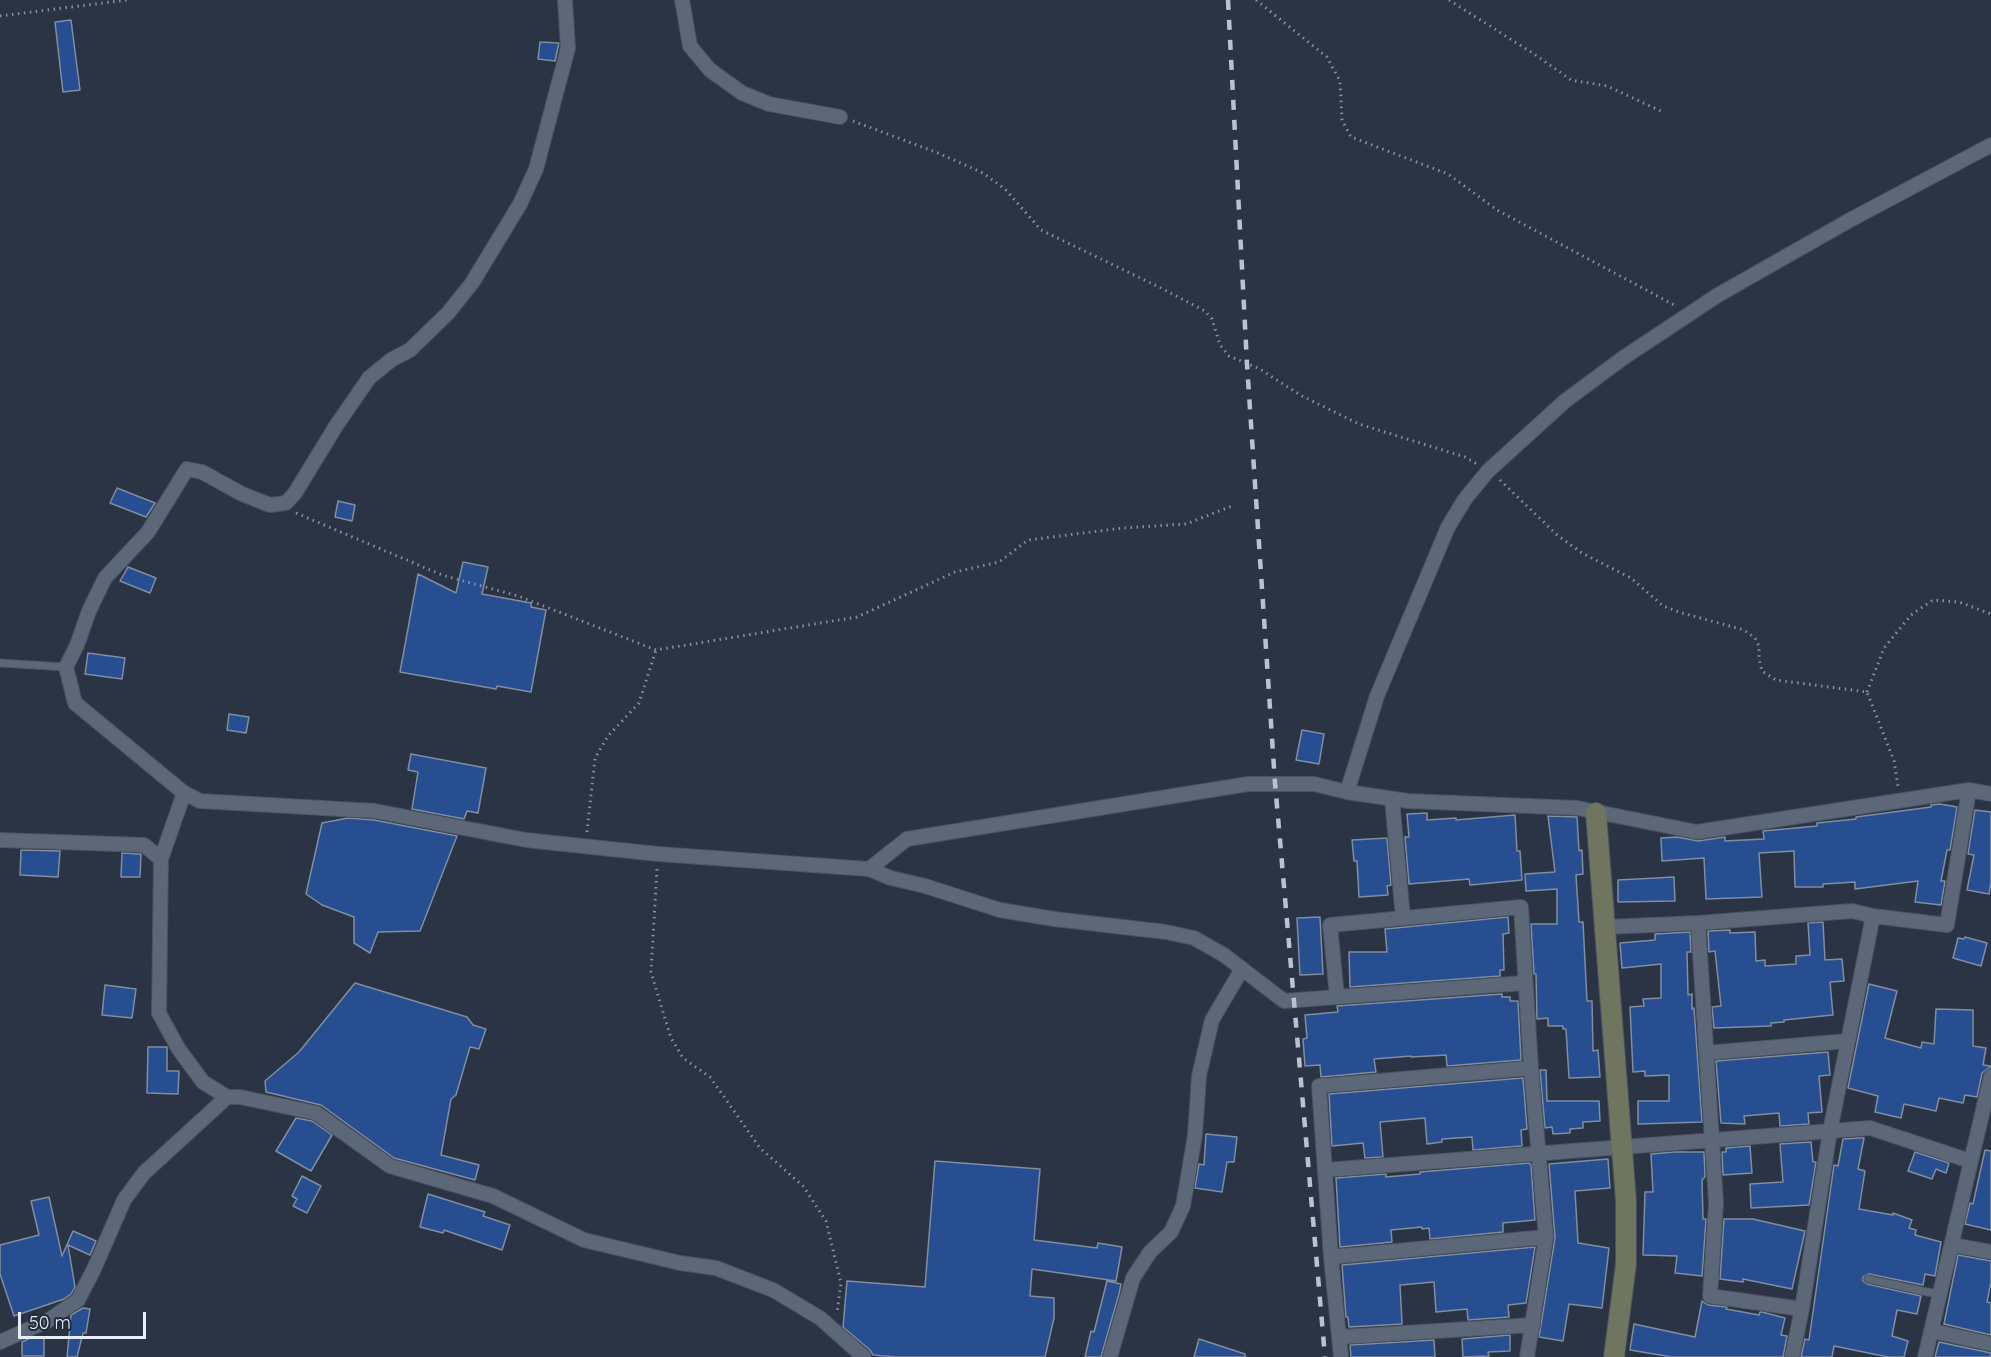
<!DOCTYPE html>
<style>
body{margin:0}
#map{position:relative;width:1991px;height:1357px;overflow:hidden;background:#2a3444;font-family:Quicksand,sans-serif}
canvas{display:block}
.scale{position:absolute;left:18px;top:1312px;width:128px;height:27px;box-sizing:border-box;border:3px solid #e8eef8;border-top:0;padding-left:8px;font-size:18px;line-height:21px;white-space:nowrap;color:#e8eef8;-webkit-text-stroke:4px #212a39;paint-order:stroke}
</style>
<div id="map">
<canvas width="1991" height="1357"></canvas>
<div class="scale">50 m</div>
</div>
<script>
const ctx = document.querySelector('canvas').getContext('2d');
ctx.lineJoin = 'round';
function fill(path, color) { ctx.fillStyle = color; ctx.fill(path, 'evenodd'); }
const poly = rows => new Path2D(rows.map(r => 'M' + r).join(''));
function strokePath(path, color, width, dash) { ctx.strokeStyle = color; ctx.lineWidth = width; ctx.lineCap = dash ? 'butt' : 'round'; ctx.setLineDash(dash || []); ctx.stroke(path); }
const building = poly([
 [71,20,80,90,63,92,55,22,71,20],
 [540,42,559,43,555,61,538,59,540,42],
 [117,488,155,503,146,517,110,503,117,488],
 [338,501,355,505,352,521,335,517,338,501],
 [463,562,488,567,482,594,531,603,531,607,546,610,531,692,497,686,496,689,400,672,418,574,456,593,463,562],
 [128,567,156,578,150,593,120,581,128,567],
 [88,653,125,658,122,679,85,674,88,653],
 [229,714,249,717,246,733,227,730,229,714],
 [1302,730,1324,734,1319,764,1296,760,1302,730],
 [411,754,486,768,478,813,467,811,464,819,412,809,418,772,408,770,411,754],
 [1940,804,1957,807,1950,850,1947,850,1941,881,1945,881,1941,905,1915,902,1918,881,1855,889,1855,882,1823,884,1823,887,1795,887,1794,851,1759,853,1762,897,1706,899,1704,858,1662,861,1661,838,1677,837,1698,841,1725,837,1725,841,1764,839,1763,831,1817,826,1817,823,1856,819,1856,817,1931,807,1931,805,1940,804],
 [1975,810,1991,812,1991,881,1989,894,1967,890,1974,855,1968,854,1975,810],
 [1427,813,1427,820,1456,818,1456,820,1515,815,1517,851,1520,851,1522,880,1470,885,1469,879,1409,884,1405,837,1409,837,1407,814,1427,813],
 [1548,816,1577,817,1579,851,1582,850,1583,874,1576,875,1579,922,1583,922,1587,1001,1592,1001,1593,1051,1598,1050,1600,1077,1569,1078,1566,1029,1563,1029,1563,1026,1548,1026,1548,1018,1537,1019,1536,974,1534,974,1531,924,1557,924,1557,889,1526,891,1525,874,1555,872,1548,816],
 [348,818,374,820,457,836,420,931,378,932,370,953,354,943,354,917,322,905,306,894,322,823,348,818],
 [1387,838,1391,885,1387,886,1388,895,1359,897,1357,861,1354,861,1352,840,1387,838],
 [21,850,60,851,58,877,20,875,21,850],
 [122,853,141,854,140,877,121,877,122,853],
 [1674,877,1675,901,1618,902,1618,880,1674,877],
 [1320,917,1323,974,1300,975,1297,918,1320,917],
 [1508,917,1509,933,1503,934,1504,970,1500,970,1500,976,1350,987,1349,952,1387,952,1385,929,1508,917],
 [1823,922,1825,960,1842,959,1844,981,1830,982,1833,1015,1784,1020,1784,1022,1771,1023,1771,1026,1714,1028,1712,1007,1721,1006,1715,951,1709,952,1708,931,1730,930,1730,933,1755,932,1756,961,1765,960,1765,966,1796,964,1796,956,1810,955,1808,923,1823,922],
 [1690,932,1691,952,1687,952,1688,995,1692,994,1692,1009,1694,1008,1702,1122,1638,1124,1638,1101,1669,1101,1669,1075,1645,1076,1645,1071,1633,1072,1630,1007,1644,1006,1643,999,1661,998,1661,964,1622,968,1620,943,1655,940,1655,934,1690,932],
 [1965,937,1987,943,1981,966,1953,958,1958,938,1964,939,1965,937],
 [355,983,467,1017,473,1025,486,1029,479,1049,470,1047,456,1095,451,1099,441,1155,479,1165,475,1180,394,1158,321,1105,266,1092,265,1081,299,1052,355,983],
 [1869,984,1897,991,1885,1038,1921,1048,1922,1042,1934,1044,1936,1009,1973,1010,1973,1046,1986,1048,1983,1065,1991,1066,1982,1073,1977,1097,1965,1095,1963,1103,1939,1098,1936,1111,1904,1104,1901,1118,1875,1112,1878,1096,1848,1088,1869,984],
 [105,985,136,989,132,1018,102,1015,105,985],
 [1502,994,1502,997,1510,997,1510,1001,1518,1001,1521,1060,1447,1066,1446,1055,1411,1057,1411,1056,1374,1059,1376,1072,1321,1077,1320,1065,1305,1066,1303,1039,1307,1038,1305,1015,1338,1012,1337,1006,1502,994],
 [148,1047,167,1047,167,1071,179,1071,178,1094,147,1093,148,1047],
 [1828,1052,1830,1075,1819,1076,1822,1112,1808,1113,1809,1124,1780,1126,1779,1113,1744,1116,1745,1124,1721,1123,1716,1061,1828,1052],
 [1540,1070,1546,1070,1547,1101,1599,1101,1600,1121,1583,1122,1583,1128,1570,1129,1570,1133,1553,1134,1552,1127,1545,1128,1540,1070],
 [1523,1078,1527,1129,1521,1130,1522,1146,1473,1150,1472,1137,1442,1139,1442,1142,1427,1144,1425,1118,1380,1122,1383,1157,1365,1158,1363,1143,1332,1146,1329,1094,1523,1078],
 [296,1118,312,1121,332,1135,311,1171,276,1151,296,1118],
 [1206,1134,1237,1137,1234,1162,1227,1162,1222,1192,1195,1188,1199,1164,1204,1165,1206,1134],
 [1860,1138,1864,1138,1858,1169,1865,1171,1859,1209,1893,1215,1893,1213,1912,1220,1909,1228,1916,1230,1915,1235,1941,1242,1935,1276,1925,1274,1923,1285,1869,1274,1863,1277,1863,1281,1867,1284,1921,1296,1917,1314,1897,1310,1892,1336,1908,1341,1904,1357,1888,1357,1834,1346,1832,1357,1801,1357,1805,1339,1809,1340,1834,1165,1838,1166,1843,1139,1860,1138],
 [1811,1142,1813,1162,1816,1162,1809,1205,1751,1208,1750,1184,1783,1182,1780,1144,1811,1142],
 [1750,1146,1752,1173,1723,1175,1722,1152,1726,1152,1726,1148,1750,1146],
 [1985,1150,1991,1151,1991,1230,1965,1224,1970,1203,1973,1204,1985,1150],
 [1674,1152,1704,1152,1705,1177,1702,1180,1703,1219,1706,1219,1702,1276,1675,1273,1677,1256,1643,1255,1645,1192,1653,1192,1651,1154,1674,1152],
 [1915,1152,1949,1163,1946,1173,1936,1169,1932,1179,1908,1171,1915,1152],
 [1608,1159,1610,1188,1575,1191,1578,1243,1609,1248,1602,1308,1569,1304,1563,1341,1539,1337,1555,1238,1549,1164,1608,1159],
 [935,1161,1040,1169,1034,1240,1097,1248,1098,1243,1122,1247,1116,1281,1032,1269,1030,1296,1054,1298,1054,1318,1045,1357,896,1357,873,1355,870,1350,843,1327,847,1281,925,1287,935,1161],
 [1529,1163,1531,1165,1535,1220,1503,1223,1503,1232,1430,1239,1429,1228,1422,1229,1422,1227,1391,1230,1392,1242,1340,1247,1336,1178,1386,1174,1386,1177,1420,1174,1420,1172,1529,1163],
 [302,1176,321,1186,307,1213,293,1206,297,1199,292,1196,302,1176],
 [428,1194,485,1212,483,1216,510,1225,502,1250,444,1230,443,1233,420,1227,428,1194],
 [49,1197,62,1256,73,1231,96,1241,90,1255,68,1245,75,1287,71,1294,64,1299,14,1316,0,1274,0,1245,39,1235,31,1201,49,1197],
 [1724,1219,1753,1219,1805,1231,1792,1289,1743,1279,1743,1282,1720,1279,1724,1219],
 [1535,1247,1526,1303,1508,1305,1509,1317,1468,1320,1467,1309,1436,1312,1434,1282,1400,1285,1402,1324,1349,1327,1348,1317,1346,1317,1342,1265,1535,1247],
 [1958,1255,1991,1261,1991,1282,1987,1302,1991,1303,1991,1335,1944,1324,1958,1255],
 [1107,1281,1121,1284,1119,1294,1101,1357,1085,1357,1091,1331,1094,1332,1107,1281],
 [1702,1301,1708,1305,1727,1307,1726,1309,1759,1315,1760,1312,1762,1312,1785,1318,1781,1335,1787,1336,1783,1357,1672,1357,1630,1350,1634,1324,1695,1337,1702,1301],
 [83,1308,90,1309,86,1333,83,1333,77,1357,67,1357,71,1315,83,1308],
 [1510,1335,1510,1351,1488,1352,1489,1356,1463,1357,1462,1339,1510,1335],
 [30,1338,44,1338,44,1356,22,1356,22,1342,30,1338],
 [1199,1339,1245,1354,1245,1357,1194,1357,1199,1339],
 [1434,1340,1435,1357,1351,1357,1350,1345,1434,1340],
 [1939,1342,1991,1353,1991,1357,1935,1357,1939,1342]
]);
fill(building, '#264e91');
strokePath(building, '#828da0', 1.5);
const lane = poly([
 [0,663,66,667],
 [1868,1279,1941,1295]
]);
const street = poly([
 [565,0,568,48,536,169,520,204,472,283,448,313,410,350,391,360,369,378,336,426,295,493,286,503,270,505,242,494,202,472,187,469,148,532,105,578,89,611,77,645,66,667,75,703,184,793,161,859,159,1013,178,1048,203,1082,227,1097,240,1097,316,1113,390,1166,493,1196,584,1240,680,1263,716,1268,773,1290,820,1318,864,1357],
 [682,0,690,46,710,70,742,93,769,104,840,117],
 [1347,792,1377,696,1448,527,1465,499,1488,471,1565,401,1623,358,1718,295,1850,220,1991,145],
 [184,793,200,801,375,811,526,840,658,854,869,869,891,878,925,886,1000,910,1054,919,1166,932,1194,938,1224,955,1284,1001,1337,997,1330,925,1521,907,1531,1068,1546,1237,1527,1357],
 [1392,799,1403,918],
 [0,840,144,845,161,859],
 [869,869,907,839,1248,784,1314,784,1347,792,1408,801,1577,808,1697,832,1969,790,1991,794],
 [1698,923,1716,1203,1710,1296,1802,1309,1830,1131,1873,916],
 [1605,927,1698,923,1852,911,1873,916,1947,925,1969,790],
 [1337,997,1524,983],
 [1706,1053,1848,1041],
 [1325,1170,1870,1128,1970,1161],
 [1953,1245,1991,1252],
 [1331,1257,1546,1237],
 [1932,1331,1991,1344],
 [1340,1337,1533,1325],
 [0,1342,49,1320,78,1300,94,1269,124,1200,144,1173,227,1097],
 [1110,1357,1133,1278,1150,1252,1171,1232,1183,1206,1195,1135,1199,1076,1212,1020,1242,969],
 [1341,1357,1331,1257,1319,1086,1531,1068],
 [1792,1357,1802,1309],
 [1925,1357,1991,1076]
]);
const secondary = poly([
 [1596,813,1626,1201,1626,1264,1614,1357]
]);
strokePath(lane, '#4a5260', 9);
strokePath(street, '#4a5260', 16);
strokePath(secondary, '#4a5260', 22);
strokePath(poly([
 [1256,0,1327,57,1340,81,1342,120,1351,137,1448,174,1497,210,1676,306],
 [1449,0,1537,56,1571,80,1607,86,1663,112],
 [0,16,127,0],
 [853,121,938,153,983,173,1005,189,1041,230,1161,288,1205,311,1212,319,1220,345,1229,356,1258,368,1302,396,1359,424,1465,457,1477,464],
 [1500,480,1557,535,1582,553,1631,578,1663,606,1682,613,1744,630,1755,638,1759,646,1759,659,1762,671,1776,680,1867,692,1894,761,1898,786],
 [296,513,442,575,518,596,656,650,857,617,955,572,999,562,1028,540,1123,528,1186,524,1232,506],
 [1867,692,1884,648,1911,615,1933,600,1959,602,1991,614],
 [587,832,595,758,608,736,639,703,656,650],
 [657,869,651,972,671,1038,683,1058,710,1077,760,1148,803,1186,826,1221,841,1283,837,1313]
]), '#89919e', 3, [1.5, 4.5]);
strokePath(lane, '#5c6778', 7);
strokePath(street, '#5c6778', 14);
strokePath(secondary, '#70755f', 20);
strokePath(poly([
 [1228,0,1247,364,1275,783,1325,1357]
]), '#bbc2cd', 4.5, [10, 10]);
</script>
